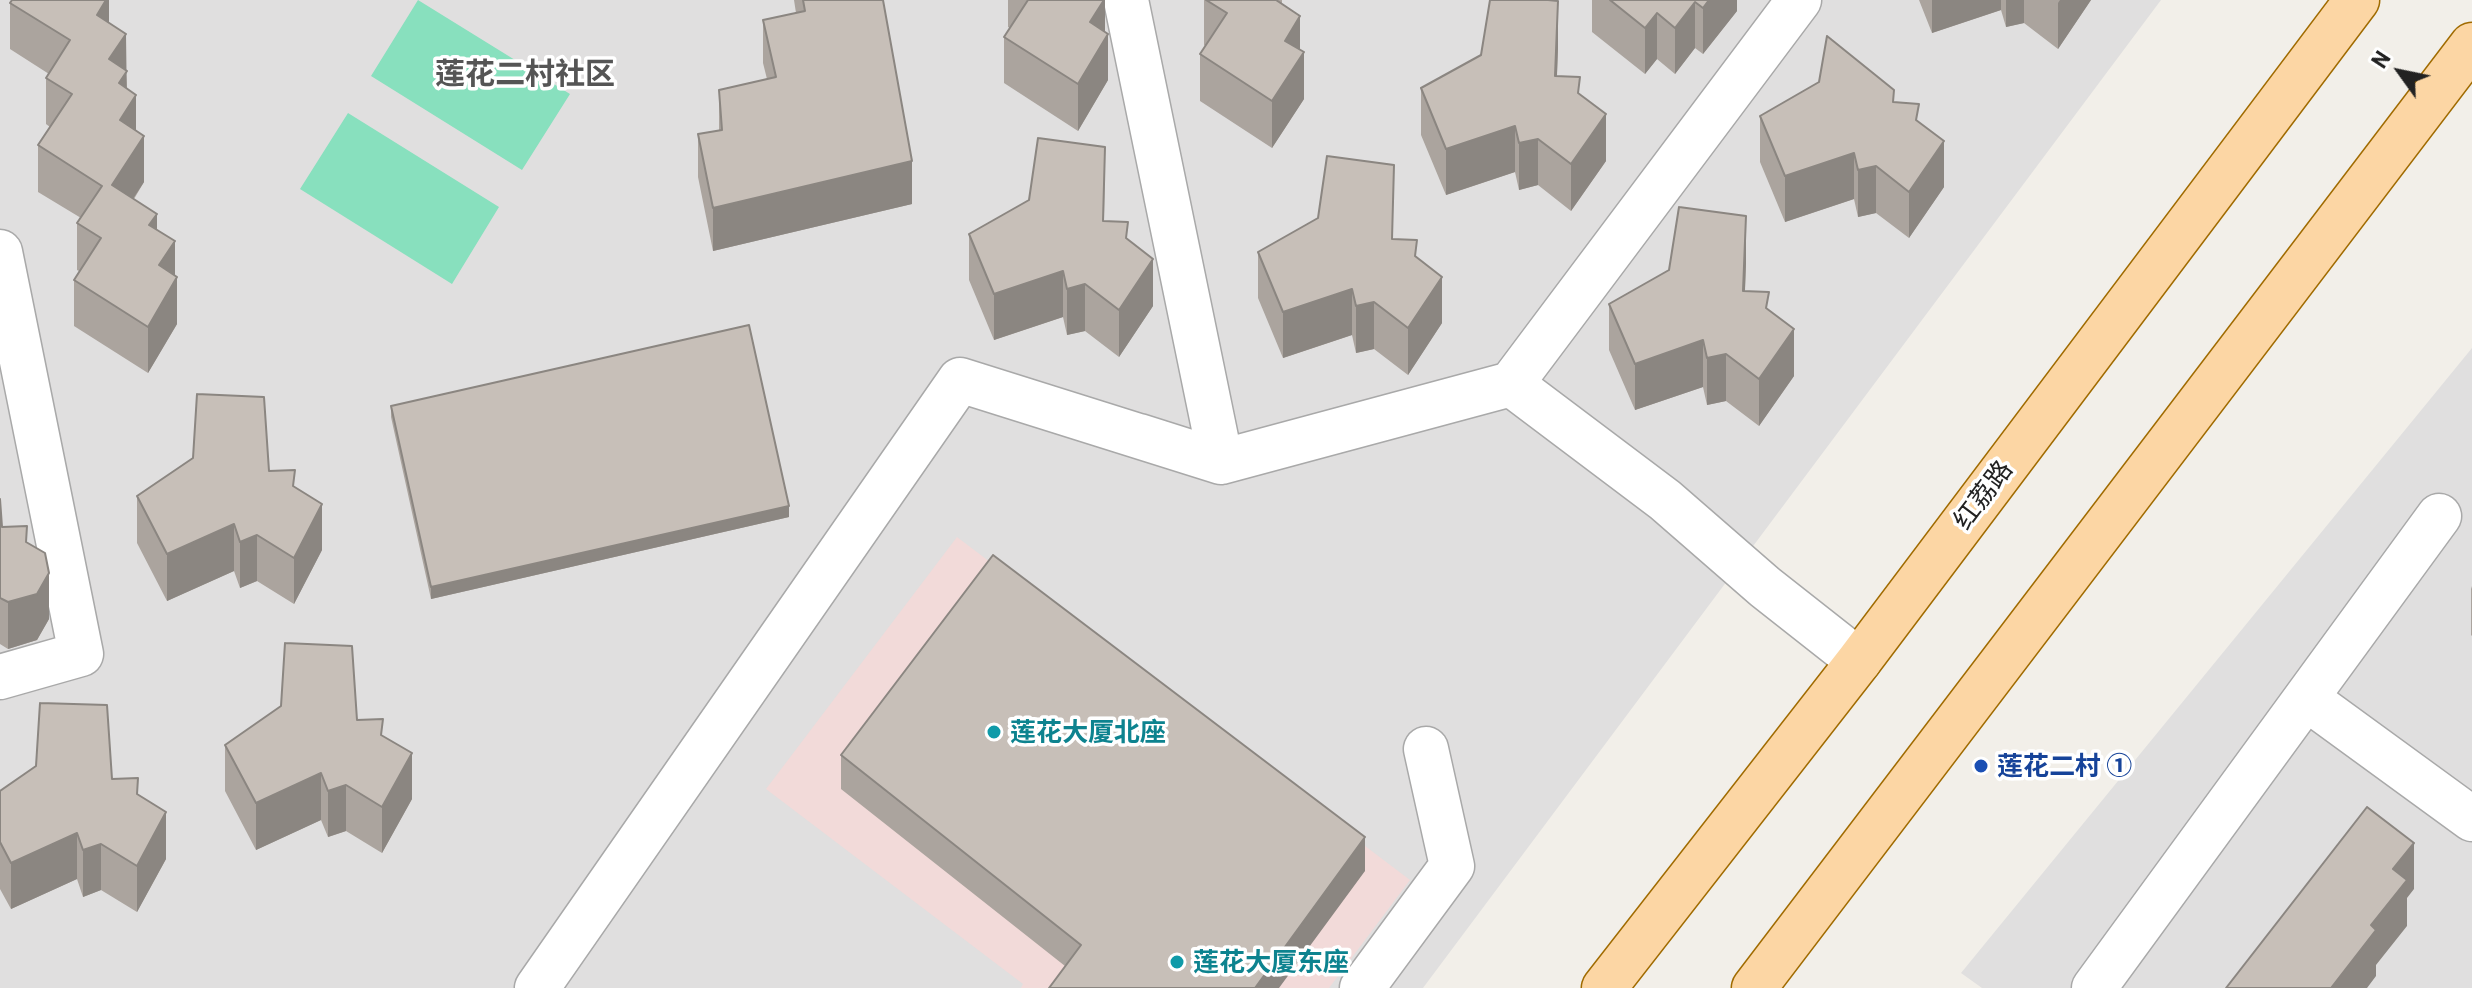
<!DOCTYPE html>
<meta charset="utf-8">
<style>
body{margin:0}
#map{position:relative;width:2472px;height:988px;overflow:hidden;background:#f2efe9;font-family:Barlow,sans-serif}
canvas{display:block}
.north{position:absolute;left:2360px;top:32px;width:80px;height:80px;-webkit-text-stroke:6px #fff;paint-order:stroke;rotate:303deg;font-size:22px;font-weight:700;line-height:32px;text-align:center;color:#222}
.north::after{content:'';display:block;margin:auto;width:28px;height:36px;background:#222;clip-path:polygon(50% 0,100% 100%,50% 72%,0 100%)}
</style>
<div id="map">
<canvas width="2472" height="988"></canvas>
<div class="north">N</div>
</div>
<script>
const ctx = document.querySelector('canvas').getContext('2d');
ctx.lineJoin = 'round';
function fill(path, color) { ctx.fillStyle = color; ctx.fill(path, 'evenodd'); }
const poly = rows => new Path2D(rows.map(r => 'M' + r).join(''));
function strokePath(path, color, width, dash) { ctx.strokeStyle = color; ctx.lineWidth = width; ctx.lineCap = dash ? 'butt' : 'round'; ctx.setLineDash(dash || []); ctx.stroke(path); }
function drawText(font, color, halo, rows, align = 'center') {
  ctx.font = font + ' Barlow,"Noto Sans SC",sans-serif'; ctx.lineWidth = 7; ctx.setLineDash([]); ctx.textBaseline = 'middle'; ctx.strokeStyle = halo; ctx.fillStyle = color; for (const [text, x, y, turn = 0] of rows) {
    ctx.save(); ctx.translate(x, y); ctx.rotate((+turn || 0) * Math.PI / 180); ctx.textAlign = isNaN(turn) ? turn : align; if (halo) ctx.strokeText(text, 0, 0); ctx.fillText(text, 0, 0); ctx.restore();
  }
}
fill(poly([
 [0,0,2161,0,1423,988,0,988],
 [2472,348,2472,988,1982,988,1961,973]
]), '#e0dfdf');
fill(poly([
 [957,537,1410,880,1329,988,1021,988,1023,984,766,789]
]), '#f2dad9');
fill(poly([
 [418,0,570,94,522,170,371,76],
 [348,113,499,207,452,284,300,189]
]), '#88e0be');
const street = poly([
 [1126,0,1221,462,1511,384,1799,0],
 [0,252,81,654,0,677],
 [1511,384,1665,500,1765,587,1859,661],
 [2306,698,2472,819],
 [537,988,960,380,1221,462,1139,436],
 [1362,988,1452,866,1426,749],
 [2094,988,2439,516]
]);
const primary = poly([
 [1604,988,1859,661,2357,0],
 [1754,988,2472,45]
]);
strokePath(street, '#a9a9a9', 47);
strokePath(primary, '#a06b00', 47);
strokePath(street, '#fff', 44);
strokePath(primary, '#fcd6a4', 44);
fill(poly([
 [109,0,109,23,126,70,127,88,136,131,144,182,134,199,157,229,175,275,177,324,148,373,74,326,74,280,79,271,77,270,77,223,81,218,38,192,38,145,50,127,46,124,46,78,49,74,10,49,10,3],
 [794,0,883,0,912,204,713,251,698,177,698,134,719,131,719,90,767,79,763,63,763,20,796,13],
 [1008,0,1105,0,1105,32,1108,80,1078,131,1004,83,1004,37,1010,28,1008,27],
 [1204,0,1282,0,1282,4,1300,50,1304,99,1272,148,1200,101,1200,54,1205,46,1204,45],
 [1592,0,1737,0,1737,11,1703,54,1695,48,1675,74,1657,59,1645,74,1592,32],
 [1919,0,2091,0,2058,49,2024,23,2006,27,2001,10,1932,33],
 [1558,48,1557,76,1580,95,1606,161,1571,211,1538,185,1519,190,1515,172,1446,195,1421,135,1421,88],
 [1894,102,1919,122,1944,187,1909,238,1876,213,1858,217,1854,199,1785,222,1760,162,1760,116],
 [1105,147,1104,221,1128,240,1153,306,1119,357,1085,331,1067,335,1063,317,994,340,969,280,969,234,1029,200],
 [1393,239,1417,258,1442,323,1408,375,1374,349,1356,353,1352,335,1283,358,1258,298,1258,252],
 [1746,263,1745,291,1769,310,1794,376,1759,426,1726,401,1707,405,1703,387,1635,410,1609,350,1609,304,1669,270],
 [391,406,789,517,431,599,391,417],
 [269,471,295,487,322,550,294,604,257,581,240,588,234,571,167,601,137,543,137,496],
 [0,499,2,527,27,543,49,619,37,640,8,649,0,644],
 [2472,586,2472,636,2471,635,2471,589],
 [357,720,383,736,412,799,382,853,346,831,328,837,321,820,256,850,225,791,225,745],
 [841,755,1365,871,1065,966,841,789],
 [112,779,138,795,166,859,137,912,101,890,83,897,77,879,11,909,0,889,0,791]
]), '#aba49e');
fill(poly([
 [89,0,109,0,109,42],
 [1104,0,1105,0,1105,38,1108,34,1108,80,1078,131,1078,84,1090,22],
 [1709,0,1737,0,1737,11,1703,54,1703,8],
 [1932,0,2001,0,2001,10,1932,33],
 [2006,0,2024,0,2024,23,2006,27],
 [2060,0,2091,0,2058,49,2058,3],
 [1558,1,1558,48,1555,122,1555,76],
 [1695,2,1695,48,1675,74,1675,28],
 [1657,13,1657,59,1645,74,1645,28],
 [1300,16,1300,58,1304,52,1304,99,1272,148,1272,101,1285,41],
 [126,34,127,109,136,95,136,141,120,166,109,59],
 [1606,114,1606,161,1571,211,1571,164],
 [1515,126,1515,172,1446,195,1446,149],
 [144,136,144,182,112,231,112,185],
 [1538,139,1538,185,1519,190,1519,143],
 [1944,141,1944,187,1909,238,1909,192],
 [1854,153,1854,199,1785,222,1785,176],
 [912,161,912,204,713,251,713,208],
 [1876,166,1876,213,1858,217,1858,170],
 [157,214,157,260,149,225],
 [1746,216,1746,263,1743,337,1743,291],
 [175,241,175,281,177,277,177,324,148,373,148,327,159,265],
 [1153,259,1153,306,1119,357,1119,310],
 [1063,271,1063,317,994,340,994,294],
 [1442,277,1442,323,1408,375,1408,328],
 [1085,284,1085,331,1067,335,1067,289],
 [1352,289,1352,335,1283,358,1283,312],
 [1374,302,1374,349,1356,353,1356,306],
 [1794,329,1794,376,1759,426,1759,379],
 [1703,340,1703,387,1635,410,1635,364],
 [1726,354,1726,401,1707,405,1707,358],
 [322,504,322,550,294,604,294,558],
 [789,506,789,517,431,599,431,587],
 [234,524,234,571,167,601,167,554],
 [257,535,257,581,240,588,240,542],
 [49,573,49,619,37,640,8,649,8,602],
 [412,753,412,799,382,853,382,807],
 [321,773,321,820,256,850,256,803],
 [346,785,346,831,328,837,328,791],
 [166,812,166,859,137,912,137,866],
 [77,833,77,879,11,909,11,863],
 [1365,837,1365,871,1279,988,1255,988],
 [2414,843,2414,889,2407,898,2407,926,2376,965,2376,976,2367,988,2331,988,2393,869],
 [101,844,101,890,83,897,83,850]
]), '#8b8681');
const building = poly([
 [12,0,106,0,97,15,126,34,109,59,127,71,119,83,136,95,120,120,144,136,112,185,157,214,149,225,175,241,159,265,177,277,148,327,74,280,101,238,77,223,102,186,38,145,72,94,46,78,70,40,10,3,12,0],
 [803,0,883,0,912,161,713,208,698,134,722,130,719,90,776,77,763,20,805,11,803,0],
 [1028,0,1104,0,1090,22,1108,34,1078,84,1004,37,1028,0],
 [1206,0,1276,0,1300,16,1285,41,1304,52,1272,101,1200,54,1227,13,1206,0],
 [1490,0,1548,0,1558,1,1555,76,1580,77,1578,93,1606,114,1571,164,1538,139,1519,143,1515,126,1446,149,1421,88,1481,55,1490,0],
 [1610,0,1709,0,1703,8,1695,2,1675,28,1657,13,1645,28,1610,0],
 [1827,36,1894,90,1893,102,1919,104,1916,120,1944,141,1909,192,1876,166,1858,170,1854,153,1785,176,1760,116,1819,82,1827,36],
 [1038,138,1105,147,1103,221,1128,222,1126,238,1153,259,1119,310,1085,284,1067,289,1063,271,994,294,969,234,1029,200,1038,138],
 [1327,156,1394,165,1392,239,1417,240,1415,256,1442,277,1408,328,1374,302,1356,306,1352,289,1283,312,1258,252,1318,218,1327,156],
 [1679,207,1746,216,1743,291,1769,292,1766,308,1794,329,1759,379,1726,354,1707,358,1703,340,1635,364,1609,304,1669,270,1679,207],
 [749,325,789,506,431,587,391,406,749,325],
 [197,394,264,397,269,471,295,470,293,486,322,504,294,558,257,535,240,542,234,524,167,554,137,496,193,458,197,394],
 [0,499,2,527,27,526,26,542,45,553,49,573,37,594,8,602,0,598,0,499],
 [993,555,1365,837,1255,988,1049,988,1081,945,841,755,993,555],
 [285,643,352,646,357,720,383,719,381,735,412,753,382,807,346,785,328,791,321,773,256,803,225,745,281,706,285,643],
 [40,703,107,705,112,779,138,778,137,794,166,812,137,866,101,844,83,850,77,833,11,863,0,842,0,791,36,766,40,703],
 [2367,807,2414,843,2393,869,2407,880,2371,925,2376,930,2331,988,2226,988,2367,807]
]);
fill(building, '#c7bfb8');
strokePath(building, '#8b8681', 2);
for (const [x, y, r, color] of [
 [994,732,8,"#0f9aa8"],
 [1981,766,8,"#1a4fb4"],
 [1177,962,8,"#0f9aa8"]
]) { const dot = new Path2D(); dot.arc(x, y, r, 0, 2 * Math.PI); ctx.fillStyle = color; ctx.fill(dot); strokePath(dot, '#fff', 3); }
drawText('26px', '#222', '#fff', [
 ["红荔路",1983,495,-53]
]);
drawText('bold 26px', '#0d838f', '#fff', [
 ["莲花大厦北座",1010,732],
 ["莲花大厦东座",1193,962]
], 'left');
drawText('bold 26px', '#164399', '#fff', [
 ["莲花二村 ①",1997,766]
], 'left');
drawText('bold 30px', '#555', '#fff', [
 ["莲花二村社区",525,74]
]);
</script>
